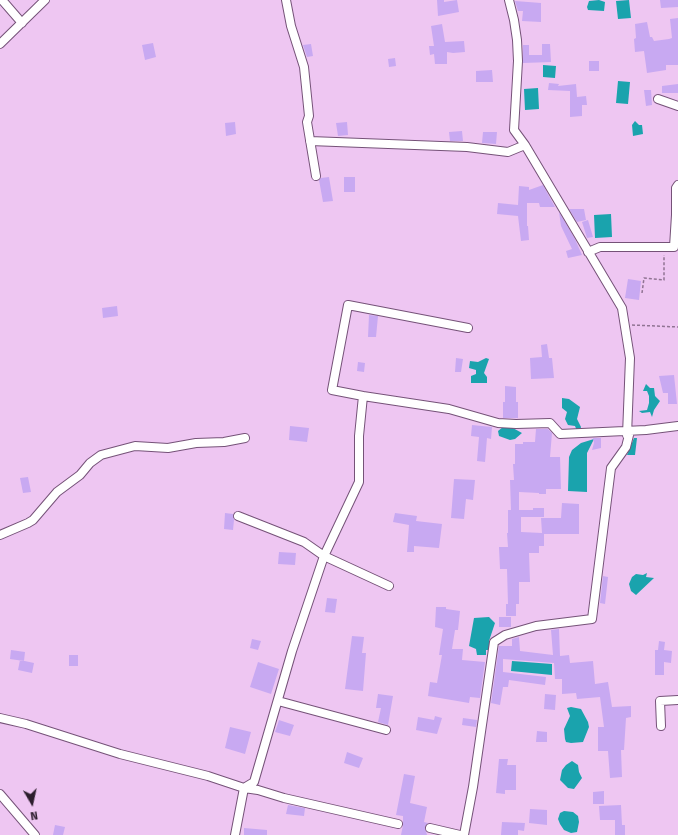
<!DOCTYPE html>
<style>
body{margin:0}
#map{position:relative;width:678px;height:835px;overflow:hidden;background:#eec6f2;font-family:"Fira Sans",sans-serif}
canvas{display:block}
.north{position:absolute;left:12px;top:783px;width:40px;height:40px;-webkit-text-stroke:3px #eec6f2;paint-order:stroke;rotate:171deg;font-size:11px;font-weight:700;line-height:16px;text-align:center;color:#2c1d2d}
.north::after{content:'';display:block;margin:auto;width:14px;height:18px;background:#2c1d2d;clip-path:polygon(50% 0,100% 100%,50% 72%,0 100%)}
</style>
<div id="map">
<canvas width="678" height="835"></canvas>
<div class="north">N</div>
</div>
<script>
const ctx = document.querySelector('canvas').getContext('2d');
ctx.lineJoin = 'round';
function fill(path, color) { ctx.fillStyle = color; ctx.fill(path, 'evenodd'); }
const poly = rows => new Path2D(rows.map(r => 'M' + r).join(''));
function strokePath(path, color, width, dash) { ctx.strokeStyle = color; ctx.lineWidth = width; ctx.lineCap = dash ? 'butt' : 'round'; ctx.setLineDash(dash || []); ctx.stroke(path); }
fill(poly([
 [599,0,605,2,604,11,588,10,587,7,589,1],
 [629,0,631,18,618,19,616,1],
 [543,65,556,66,555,78,543,77],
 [618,81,630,82,628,104,616,103],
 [538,88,539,109,525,110,524,89],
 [635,121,639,125,642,125,643,134,633,136,632,125],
 [611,214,612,237,595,238,594,215],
 [486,358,489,359,484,373,487,377,487,383,471,383,471,376,476,374,476,370,469,368,470,361,478,362],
 [646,384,650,388,654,388,655,396,660,401,654,410,652,417,650,412,642,413,639,411,647,410,649,403,649,396,647,391,643,391],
 [562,398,569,399,580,407,577,419,581,427,580,431,577,431,575,426,568,425,565,419,567,412,562,408],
 [503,427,511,427,522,433,515,439,510,440,499,436,498,431],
 [634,438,637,438,635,455,627,455],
 [594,439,587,453,587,492,568,491,569,457,572,450,581,443],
 [647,573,646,577,654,578,636,595,631,591,629,584,632,577,636,574,643,575],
 [489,617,495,623,489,641,491,643,490,650,486,650,486,655,477,655,476,649,469,646,474,618],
 [512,661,552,664,552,675,511,671],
 [571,707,581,709,588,722,589,727,583,742,571,743,566,742,565,739,564,729,570,716,567,708],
 [572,761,578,765,579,772,582,778,574,789,568,788,560,780,562,770,566,765],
 [564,811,573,812,578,816,579,822,577,832,571,833,564,830,560,824,558,819,560,813]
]), '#1aa3ad');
fill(poly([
 [437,0,444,0,444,2,457,0,459,12,438,16],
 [660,0,678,0,678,7,661,8],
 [515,1,541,3,541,22,522,21,523,11,518,11],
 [678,18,678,65,666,65,666,70,647,73,644,51,635,52,634,39,636,38,635,24,647,22,650,37,652,37,654,41,669,39,672,38,670,19],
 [442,24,445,42,464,41,465,52,453,53,447,52,447,64,435,64,434,54,430,55,429,46,434,46,431,26],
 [153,43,156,57,145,60,142,45],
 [311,44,313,56,307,57,303,45],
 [542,44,550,44,551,62,523,63,523,45,529,45,529,55,542,55],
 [395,58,396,66,389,67,388,59],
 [589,61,599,61,599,71,589,71],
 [492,70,493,82,476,82,476,71],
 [549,83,559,84,558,86,576,84,577,97,586,96,587,105,582,105,582,116,570,117,570,91,548,90],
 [678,84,678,93,662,93,662,86],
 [644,90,651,90,652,105,646,106],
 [235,122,236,134,226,136,225,123],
 [347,122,348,135,338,136,336,123],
 [462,131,463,141,450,141,449,132],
 [483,132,497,132,496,144,482,143],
 [329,177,333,201,323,202,319,180,321,178],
 [344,177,355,177,355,192,344,192],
 [543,185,555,207,540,207,539,203,527,203,527,226,528,226,529,240,521,241,518,216,497,214,498,203,518,205,519,186,529,187,529,190],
 [569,209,584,209,586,220,577,222],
 [559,212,575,239,582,255,568,258,566,251,572,249,561,226],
 [588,220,593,237,587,238,582,222],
 [628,279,641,281,639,300,625,298],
 [117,306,118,316,103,318,102,308],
 [369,315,378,316,376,337,368,337],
 [547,344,549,358,552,358,554,378,531,379,530,358,542,357,541,345],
 [456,358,463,359,461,372,455,372],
 [358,362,365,363,364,372,357,371],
 [674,375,677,404,668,404,668,393,663,393,659,376],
 [505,386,516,387,516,402,518,402,518,418,503,418,503,402,505,402],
 [472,425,492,427,491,439,487,438,485,462,477,461,479,437,471,436],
 [290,426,309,428,307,442,289,440],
 [536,429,548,429,552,433,550,457,560,457,561,489,546,489,546,494,539,494,539,493,519,492,519,510,533,510,533,508,544,508,544,517,521,517,521,532,542,533,541,518,561,518,562,503,579,504,579,534,544,534,544,546,539,546,539,553,529,553,530,582,519,582,519,604,516,604,516,616,506,616,506,604,508,604,507,569,500,569,499,547,508,547,507,533,508,533,508,510,511,510,510,480,514,480,513,464,515,464,515,444,523,444,523,442,535,442],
 [593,438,601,438,601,448,592,450,594,443],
 [28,477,31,492,23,493,20,478],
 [454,479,475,480,473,500,466,499,464,519,451,518],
 [225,513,233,514,234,520,233,530,224,529],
 [395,513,417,516,416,521,442,524,439,548,414,546,414,552,407,552,409,525,393,522],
 [279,552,296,553,295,565,278,564],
 [603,576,608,577,605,604,600,603],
 [327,598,337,599,335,613,325,612],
 [436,607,446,607,446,609,460,611,458,630,455,630,452,649,463,649,462,660,485,662,480,698,470,697,469,703,428,696,430,682,437,683,442,655,439,655,443,629,435,627],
 [499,617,511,617,511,627,499,627],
 [559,629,560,656,569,655,570,663,593,661,595,684,608,682,612,707,631,706,631,717,626,718,624,750,621,750,622,777,610,778,608,751,598,751,598,727,604,727,600,697,577,699,576,693,562,694,562,679,555,679,554,663,503,659,503,672,546,677,545,685,509,680,508,687,503,687,500,705,491,703,499,646,512,646,512,639,519,637,520,651,553,655,551,630],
 [352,636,364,637,362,653,366,653,363,691,345,689],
 [252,639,261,641,258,650,250,648],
 [659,641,665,642,664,650,672,651,671,663,664,662,664,675,655,675,655,650,658,650],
 [11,650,25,652,24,661,10,659],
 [69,655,78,655,78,666,69,666],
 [20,660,34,663,32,673,18,670],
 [258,662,279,669,271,694,250,687],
 [378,694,393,696,388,725,378,722,381,708,376,708],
 [545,694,556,695,555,710,544,709],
 [435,716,442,718,437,734,416,730,418,717,434,720],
 [463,718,477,720,476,727,462,725],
 [279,720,294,725,290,736,275,732],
 [230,727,251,732,245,754,225,748],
 [537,731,547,732,547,742,536,742],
 [347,752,363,758,359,768,344,763],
 [499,759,508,759,507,765,516,765,516,790,505,790,505,794,496,793],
 [404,774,415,776,410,803,427,807,424,822,428,823,425,827,427,835,401,835,403,825,403,816,396,815],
 [604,791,604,804,593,804,593,792],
 [288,805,305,808,304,816,286,814],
 [621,805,622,825,625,825,625,835,615,835,615,820,600,820,599,806],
 [530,809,547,810,547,825,529,823],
 [502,822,525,823,524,831,518,830,518,835,501,835],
 [55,825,65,827,63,835,53,835],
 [244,828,267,830,267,835,244,835]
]), '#c8a9f2');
const minor = poly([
 [2,0,22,23],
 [286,0,291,26,304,67,309,116,307,122,316,176],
 [509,0,514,20,517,40,518,61,514,130,525,145,622,308,630,358,627,435],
 [0,44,45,0],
 [658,99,678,106],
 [310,141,467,147,508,152,525,145],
 [588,252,600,247,674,247,676,215,676,188,678,185],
 [363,396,332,390,348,305,468,328],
 [238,516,304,542,324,556,389,586],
 [0,535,28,523,33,520,57,492,80,475,90,463,101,455,135,446,168,448,196,443,224,442,245,438],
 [278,701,386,730],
 [0,718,26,724,120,754,208,776,244,788,258,790,284,798,398,824],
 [661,726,660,701,678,700],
 [0,794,35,835],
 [430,828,460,835],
 [235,835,244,788,254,782,292,651,324,556,359,482,359,436,363,396,449,409,498,423,516,424,550,423,560,434,646,430,678,426],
 [464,835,473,787,494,642,505,635,536,626,592,619,611,468,626,447,630,431]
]);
strokePath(minor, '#755278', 10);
strokePath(poly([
 [642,293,644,278,664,280,664,255],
 [632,325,678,327]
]), '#907493', 1.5, [3, 2]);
strokePath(minor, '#fff', 8);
</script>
